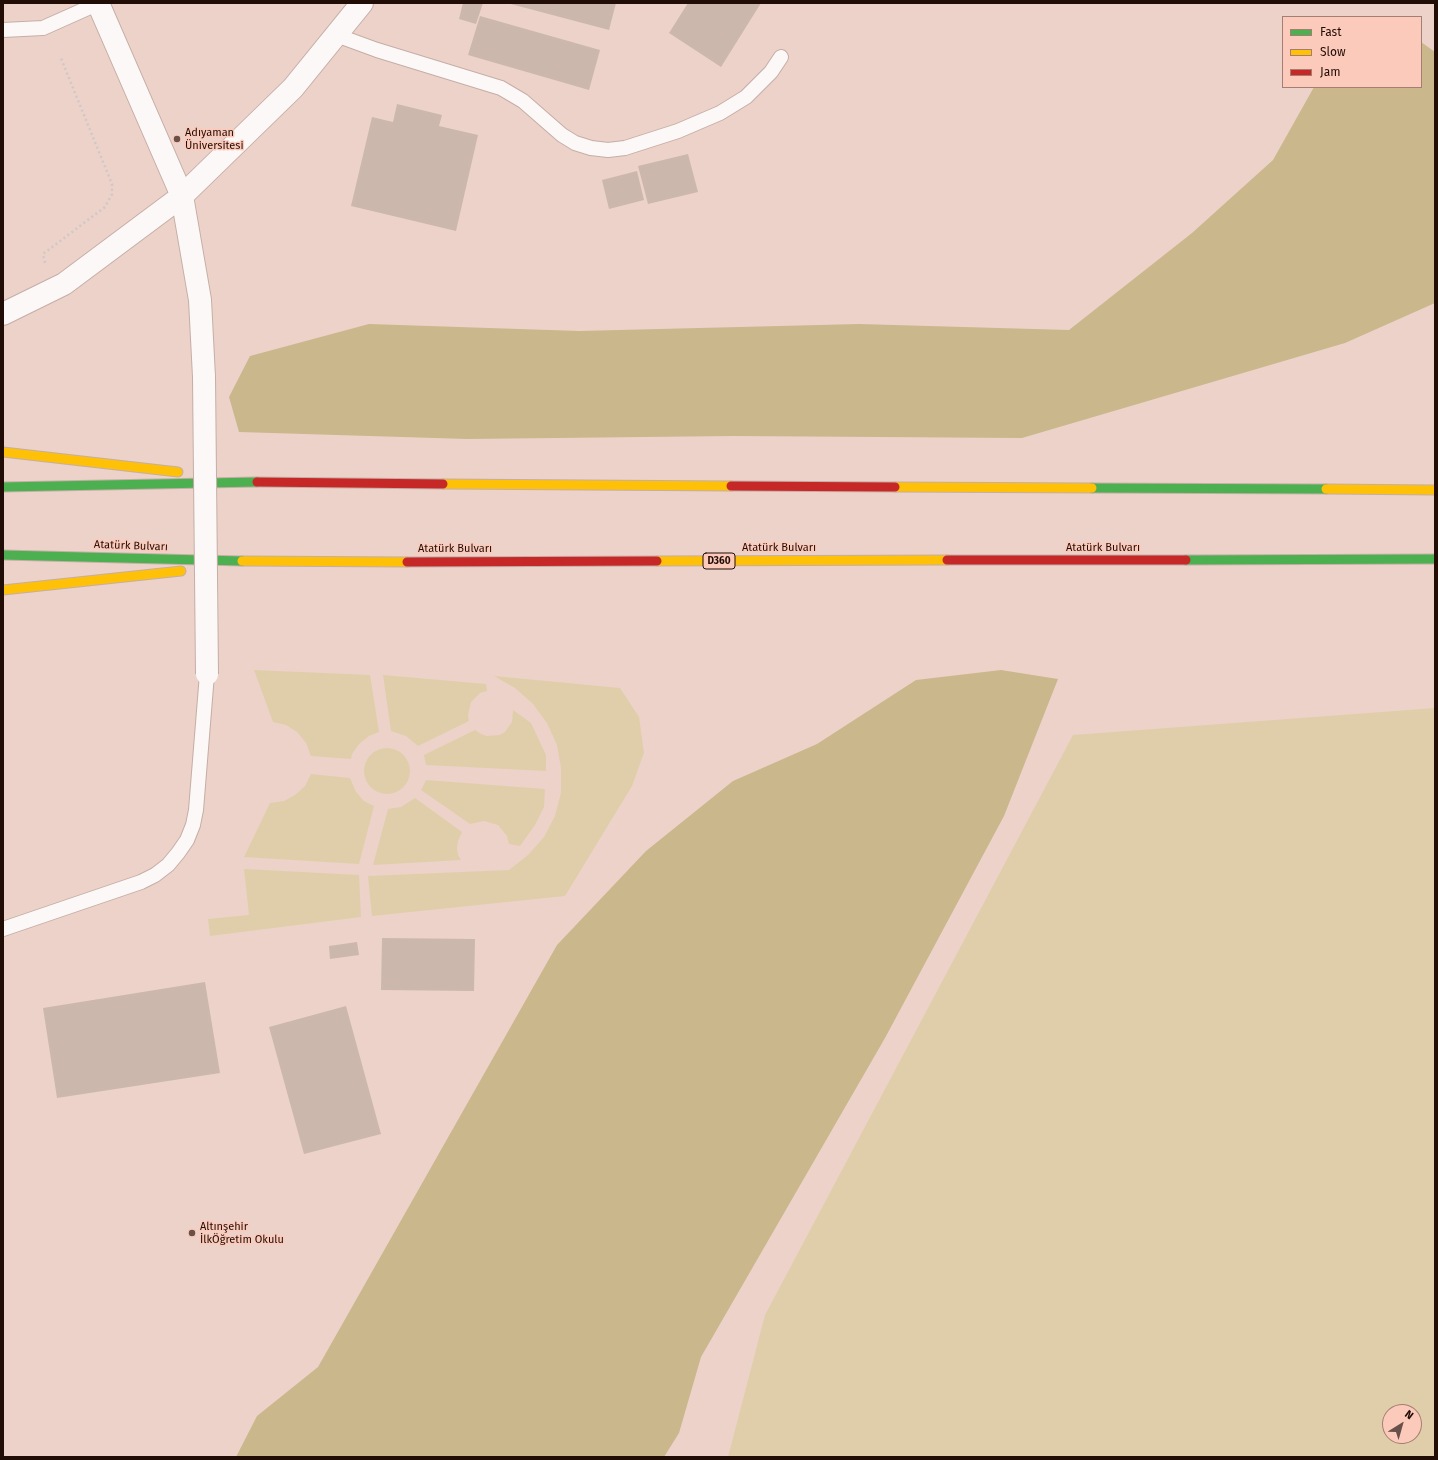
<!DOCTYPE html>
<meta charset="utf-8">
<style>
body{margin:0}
#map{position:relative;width:1438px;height:1460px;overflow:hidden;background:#edd2c9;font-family:"Fira Sans",sans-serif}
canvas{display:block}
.frame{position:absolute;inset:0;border:4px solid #210c06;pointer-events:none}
.legend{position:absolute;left:1282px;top:16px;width:140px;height:72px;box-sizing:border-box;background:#fccaba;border:1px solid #a47e72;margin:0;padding:5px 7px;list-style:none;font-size:12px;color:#210c06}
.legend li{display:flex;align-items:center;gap:8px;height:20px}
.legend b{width:20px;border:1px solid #a47e72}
.north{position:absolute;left:1382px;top:1404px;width:40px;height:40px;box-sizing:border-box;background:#fccaba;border:1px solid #a47e72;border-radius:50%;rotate:37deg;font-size:11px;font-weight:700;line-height:16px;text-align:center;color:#210c06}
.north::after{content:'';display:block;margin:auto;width:14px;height:18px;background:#68514a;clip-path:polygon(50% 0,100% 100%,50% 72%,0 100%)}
</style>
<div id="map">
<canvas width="1438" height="1460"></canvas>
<div class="frame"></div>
<ul class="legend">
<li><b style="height:5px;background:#4caf50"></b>Fast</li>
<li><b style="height:5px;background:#ffc107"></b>Slow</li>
<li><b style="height:5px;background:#c62828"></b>Jam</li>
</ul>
<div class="north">N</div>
</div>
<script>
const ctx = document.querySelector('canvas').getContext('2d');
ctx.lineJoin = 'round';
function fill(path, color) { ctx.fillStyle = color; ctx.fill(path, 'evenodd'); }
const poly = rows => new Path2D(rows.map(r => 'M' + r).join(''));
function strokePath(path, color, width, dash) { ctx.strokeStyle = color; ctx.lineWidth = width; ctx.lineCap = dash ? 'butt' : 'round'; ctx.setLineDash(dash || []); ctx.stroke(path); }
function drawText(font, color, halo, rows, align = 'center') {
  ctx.font = font + ' "Fira Sans",sans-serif'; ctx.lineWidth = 3; ctx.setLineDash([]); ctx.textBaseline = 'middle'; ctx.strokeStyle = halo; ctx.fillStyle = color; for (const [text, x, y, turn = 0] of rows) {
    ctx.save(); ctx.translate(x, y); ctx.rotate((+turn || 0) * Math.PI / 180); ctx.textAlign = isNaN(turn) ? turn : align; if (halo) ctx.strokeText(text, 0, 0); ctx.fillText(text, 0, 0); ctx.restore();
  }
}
fill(poly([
 [254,670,370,675,379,732,369,736,359,744,352,754,351,759,311,756,306,743,297,732,286,725,273,722],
 [383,675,486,684,487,691,480,693,471,702,468,715,469,721,418,746,406,736,391,731],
 [494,676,620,688,639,717,644,753,632,786,565,896,372,916,368,876,509,870,528,855,544,837,555,816,561,793,561,768,557,745,547,723,533,704,515,688],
 [1435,708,1435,1457,728,1457,765,1315,1073,735],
 [1390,1412,1414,1412,1414,1436,1390,1436],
 [513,710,531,723,546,755,546,771,426,765,424,755,475,730,481,734,487,736,499,735,505,732,512,722],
 '364 771a23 23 0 1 1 46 0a23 23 0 1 1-46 0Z',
 [311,774,350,778,356,792,364,801,374,806,359,864,244,857,270,803,284,801,295,795,305,786],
 [426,780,545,789,544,807,535,825,520,846,509,844,507,836,498,825,484,821,470,824,421,790],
 [415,798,462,832,458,841,457,848,458,855,461,860,373,865,388,809,401,807],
 [244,869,359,875,361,917,210,936,208,919,249,915]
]), '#e0ceaa');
fill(poly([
 [1421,42,1435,52,1435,303,1345,343,1022,438,734,436,467,439,239,432,229,397,250,356,369,324,579,331,859,324,1069,330,1192,233,1273,160,1314,87,1421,87],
 [1001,670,1058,679,1004,816,885,1038,701,1357,679,1433,664,1457,236,1457,257,1416,318,1367,557,945,646,851,733,781,817,744,916,680]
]), '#cab78c');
fill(poly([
 [463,3,483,3,476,24,459,19],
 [507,3,616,3,609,30],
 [688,3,761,3,721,67,669,33],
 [480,16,600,50,589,90,468,55],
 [397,104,442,115,439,126,478,135,456,231,351,206,372,117,393,122],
 [688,154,698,192,648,204,638,166],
 [637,171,644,200,609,209,602,180],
 [382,938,475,939,474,991,381,990],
 [357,942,359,955,330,959,329,946],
 [205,982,220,1073,57,1098,43,1008],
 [346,1006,381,1134,304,1154,269,1027]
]), '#ccb7ac');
const lane = poly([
 [3,30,43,28,99,3],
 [336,35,377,50,501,88,523,101,562,135,575,143,591,148,608,150,625,148,678,131,720,113,746,97,771,72,781,57],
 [3,929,141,882,155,875,168,865,178,853,187,840,193,825,196,810,207,674]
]);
const street = poly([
 [98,3,182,196,200,300,204,377],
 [3,314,64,284,182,196,293,88,362,3]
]);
const fast = poly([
 [3,487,257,482],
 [1092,488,1326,489],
 [3,555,242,561],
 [1186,560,1435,559]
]);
const slow = poly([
 [3,452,178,472],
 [443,484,731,486],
 [895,487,1092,488],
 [1326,489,1435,490],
 [242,561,407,562],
 [657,561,947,560],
 [3,590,181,571]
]);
const jam = poly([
 [257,482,443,484],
 [731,486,895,487],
 [947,560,1186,560],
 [407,562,657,561]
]);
strokePath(lane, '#c5aea6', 16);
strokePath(street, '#c5aea6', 24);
strokePath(fast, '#c5aea6', 11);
strokePath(slow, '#c5aea6', 11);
strokePath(jam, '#c5aea6', 11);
strokePath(poly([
 [45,263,43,254,105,207,112,194,112,184,60,56]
]), '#d0c8c5', 2.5, [2, 3]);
strokePath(lane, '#fcf8f7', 14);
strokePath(street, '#fcf8f7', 22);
strokePath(fast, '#4caf50', 9);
strokePath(slow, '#ffc107', 9);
strokePath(jam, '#c62828', 9);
const streetBridge = poly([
 [204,377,207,674]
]);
strokePath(streetBridge, '#c5aea6', 24, []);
strokePath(streetBridge, '#fcf8f7', 22);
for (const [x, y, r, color] of [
 [177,139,4,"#68514a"],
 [192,1233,4,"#68514a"]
]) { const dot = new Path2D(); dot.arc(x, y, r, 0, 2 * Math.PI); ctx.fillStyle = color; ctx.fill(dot); strokePath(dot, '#fccaba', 1.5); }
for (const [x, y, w] of [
 [719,561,32]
]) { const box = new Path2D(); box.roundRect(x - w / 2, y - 8, w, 16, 3); ctx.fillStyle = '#fccaba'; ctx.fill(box); strokePath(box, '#210c06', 1); }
drawText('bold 10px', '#210c06', null, [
 ["D360",719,561]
]);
drawText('11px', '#210c06', '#fccaba', [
 ["Adıyaman",185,133],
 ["Üniversitesi",185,146],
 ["Altınşehir",200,1227],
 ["İlkÖğretim Okulu",200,1240]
], 'left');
drawText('11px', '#210c06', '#fccaba', [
 ["Atatürk Bulvarı",131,546,2],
 ["Atatürk Bulvarı",779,548],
 ["Atatürk Bulvarı",1103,548],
 ["Atatürk Bulvarı",455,549]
]);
</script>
